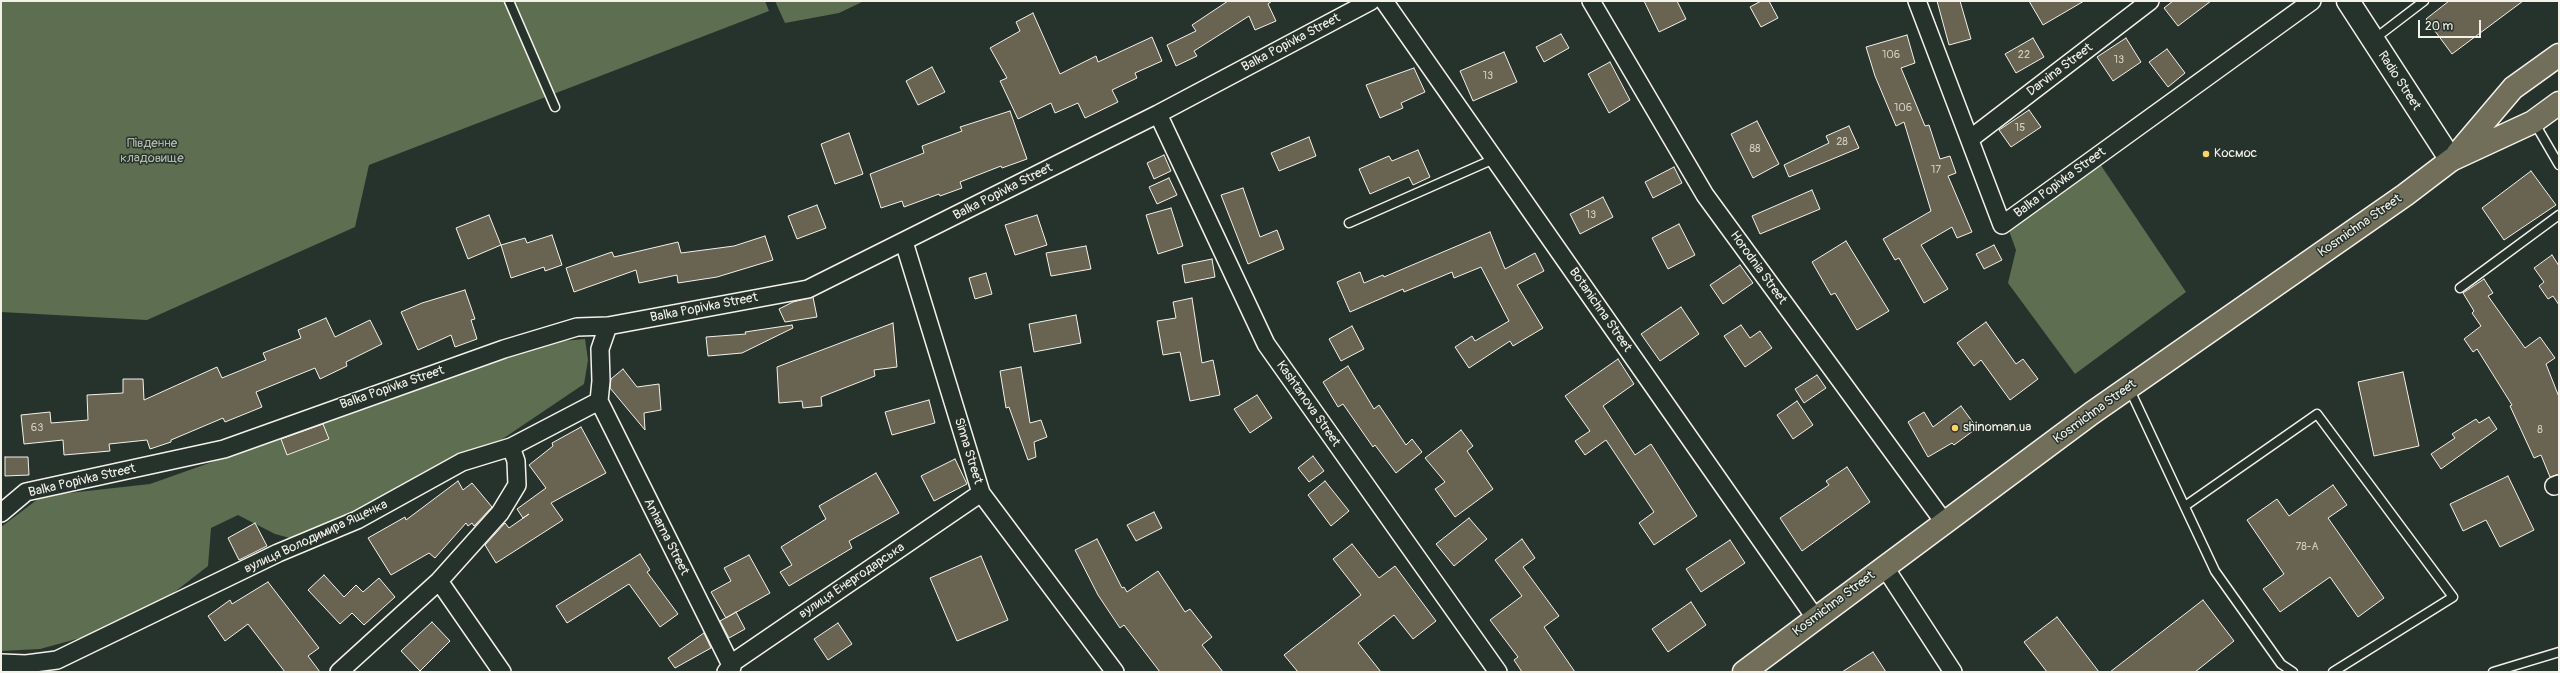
<!DOCTYPE html>
<meta charset="utf-8">
<style>
body{margin:0}
#map{position:relative;width:2560px;height:673px;overflow:hidden;background:#26332d;font-family:Pangolin,sans-serif}
canvas{display:block}
.frame{position:absolute;inset:0;border:2px solid #f4f1e8;pointer-events:none}
.scale{position:absolute;left:2418px;top:20px;width:63px;height:18px;box-sizing:border-box;border:2px solid #f4f1e8;border-top:0;padding-left:5px;font-size:12px;line-height:14px;white-space:nowrap;color:#f4f1e8;-webkit-text-stroke:3px #26332d;paint-order:stroke}
</style>
<div id="map">
<canvas width="2560" height="673"></canvas>
<div class="frame"></div>
<div class="scale">20 m</div>
</div>
<script>
const ctx = document.querySelector('canvas').getContext('2d');
ctx.lineJoin = 'round';
function fill(path, color) { ctx.fillStyle = color; ctx.fill(path, 'evenodd'); }
const poly = rows => new Path2D(rows.map(r => 'M' + r).join(''));
function strokePath(path, color, width, dash) { ctx.strokeStyle = color; ctx.lineWidth = width; ctx.lineCap = dash ? 'butt' : 'round'; ctx.setLineDash(dash || []); ctx.stroke(path); }
function drawText(font, color, halo, rows, align = 'center') {
  ctx.font = font + ' Pangolin,sans-serif'; ctx.lineWidth = 3; ctx.setLineDash([]); ctx.textBaseline = 'middle'; ctx.strokeStyle = halo; ctx.fillStyle = color; for (const [text, x, y, turn = 0] of rows) {
    ctx.save(); ctx.translate(x, y); ctx.rotate((+turn || 0) * Math.PI / 180); ctx.textAlign = isNaN(turn) ? turn : align; if (halo) ctx.strokeText(text, 0, 0); ctx.fillText(text, 0, 0); ctx.restore();
  }
}
fill(poly([
 [1,1,765,1,769,11,369,165,355,227,147,320,1,312],
 [775,1,864,1,839,13,785,23],
 [2100,164,2186,292,2075,374,2008,283,2016,250,2008,228],
 [585,339,588,360,584,384,501,440,447,463,361,508,294,539,275,534,238,515,211,528,208,566,158,605,84,637,40,649,1,651,1,527,42,496,150,484,551,342]
]), '#5e6e50');
const building = poly([
 [1228,1,1272,1,1268,4,1276,21,1255,30,1249,16,1194,51,1197,56,1176,66,1167,45,1196,31,1192,25,1228,1],
 [1644,1,1677,1,1686,19,1659,32,1644,1],
 [1761,1,1769,1,1778,18,1761,27,1750,7,1761,1],
 [1937,1,1960,1,1971,39,1949,45,1937,1],
 [2029,1,2084,1,2043,25,2029,1],
 [2173,1,2211,1,2178,26,2164,8,2173,1],
 [2449,1,2523,1,2452,54,2426,19,2449,1],
 [1033,13,1060,74,1096,56,1098,62,1152,37,1162,61,1135,73,1137,78,1112,90,1118,102,1085,118,1078,103,1055,113,1051,103,1018,119,1000,81,1007,78,990,48,1020,31,1016,22,1033,13],
 [1561,34,1569,48,1544,62,1536,47,1561,34],
 [1907,35,1915,63,1901,68,1925,126,1929,125,1940,159,1950,156,1956,173,1948,176,1972,232,1957,238,1952,227,1921,245,1948,289,1924,303,1899,258,1895,260,1883,239,1931,211,1904,122,1896,126,1875,76,1866,47,1907,35],
 [2033,38,2044,57,2016,73,2005,54,2033,38],
 [2126,38,2141,62,2113,81,2097,57,2126,38],
 [2167,49,2185,73,2168,87,2149,62,2167,49],
 [1504,52,1517,82,1473,101,1460,71,1504,52],
 [1610,62,1630,100,1609,113,1588,74,1610,62],
 [932,67,945,92,918,105,906,81,932,67],
 [1414,68,1425,92,1401,103,1403,108,1380,118,1366,85,1414,68],
 [2029,110,2041,127,2011,147,1999,130,2029,110],
 [1010,111,1027,159,1002,168,1001,166,960,182,962,188,940,196,939,194,904,207,902,201,881,208,870,174,924,153,922,146,962,131,960,127,1010,111],
 [1757,121,1779,164,1753,178,1731,134,1757,121],
 [1849,126,1859,148,1789,177,1784,165,1829,143,1826,136,1849,126],
 [849,133,863,174,835,184,821,144,849,133],
 [1309,137,1316,156,1279,171,1271,153,1309,137],
 [1418,150,1430,177,1413,185,1409,177,1370,194,1359,169,1389,156,1392,161,1418,150],
 [1164,155,1171,171,1154,179,1147,163,1164,155],
 [1674,167,1682,183,1653,198,1645,182,1674,167],
 [2531,171,2556,205,2504,240,2482,208,2531,171],
 [1169,178,1177,195,1157,204,1149,187,1169,178],
 [1243,188,1260,237,1277,230,1284,249,1248,264,1221,195,1243,188],
 [1812,190,1820,209,1760,234,1752,216,1812,190],
 [1603,197,1613,217,1580,234,1570,214,1603,197],
 [817,205,826,228,797,239,788,216,817,205],
 [1171,208,1183,246,1158,254,1146,215,1171,208],
 [489,215,501,245,468,259,456,228,489,215],
 [1037,215,1047,245,1015,255,1005,225,1037,215],
 [1679,224,1695,255,1668,269,1652,238,1679,224],
 [1490,232,1505,269,1535,253,1544,271,1517,285,1543,328,1513,346,1510,341,1469,368,1455,347,1472,336,1475,341,1509,321,1481,267,1454,278,1452,272,1404,292,1403,289,1350,312,1337,282,1360,272,1364,283,1383,275,1384,277,1490,232],
 [552,235,562,265,545,271,544,267,511,278,501,245,525,238,527,243,552,235],
 [765,236,773,260,717,277,678,283,677,275,639,283,636,270,574,292,566,268,612,252,614,257,678,242,681,253,734,246,765,236],
 [1846,241,1889,311,1857,330,1835,293,1831,295,1812,262,1846,241],
 [1994,245,2002,260,1984,269,1976,254,1994,245],
 [1086,246,1091,269,1051,276,1046,253,1086,246],
 [2552,255,2559,266,2559,305,2553,296,2548,299,2539,286,2544,282,2534,268,2552,255],
 [1212,259,1215,277,1185,283,1182,265,1212,259],
 [1740,265,1753,283,1723,304,1710,285,1740,265],
 [986,273,992,294,975,299,969,278,986,273],
 [2484,279,2493,293,2488,296,2525,348,2540,337,2555,358,2546,364,2559,397,2559,474,2550,477,2541,455,2534,458,2510,406,2512,405,2477,349,2473,352,2464,339,2481,326,2472,313,2474,311,2463,293,2484,279],
 [465,290,475,319,471,320,477,339,455,347,451,335,418,350,401,312,422,303,465,290],
 [813,297,817,317,785,322,779,309,793,302,813,297],
 [1192,298,1202,363,1213,360,1220,395,1190,401,1180,352,1163,355,1157,321,1176,318,1173,302,1192,298],
 [1681,307,1699,334,1660,361,1641,334,1681,307],
 [1076,315,1081,343,1034,352,1029,324,1076,315],
 [326,318,335,337,370,320,382,344,346,362,347,366,320,379,315,368,256,392,262,407,225,422,223,418,171,440,171,442,150,449,147,440,109,444,110,451,64,455,63,440,24,444,21,415,50,412,51,423,88,420,87,395,123,393,123,379,143,379,144,400,217,367,222,378,266,360,263,353,301,338,298,330,326,318],
 [1986,322,2016,364,2023,359,2038,379,2010,400,1981,360,1974,366,1957,343,1986,322],
 [893,323,897,367,874,370,875,376,821,397,822,406,803,408,802,401,779,403,777,367,893,323],
 [792,325,793,328,742,353,708,356,706,337,746,334,745,332,792,325],
 [1741,325,1750,338,1760,331,1772,348,1745,367,1724,336,1741,325],
 [1352,326,1364,349,1341,361,1329,339,1352,326],
 [1618,359,1634,384,1603,406,1635,455,1651,444,1697,516,1654,545,1639,523,1654,512,1606,440,1585,455,1575,441,1590,431,1565,396,1618,359],
 [1348,366,1374,409,1379,405,1406,445,1412,439,1422,452,1396,473,1375,445,1373,447,1343,404,1338,407,1323,382,1348,366],
 [1021,367,1030,423,1041,420,1047,437,1034,442,1036,457,1028,460,1009,407,1006,408,1000,371,1021,367],
 [623,369,637,387,659,384,661,410,644,413,645,430,610,388,611,379,623,369],
 [2403,372,2419,446,2374,456,2358,382,2403,372],
 [1817,375,1826,388,1804,403,1795,389,1817,375],
 [1257,395,1272,418,1250,433,1234,409,1257,395],
 [929,400,935,423,892,435,885,412,929,400],
 [1797,401,1813,425,1793,439,1777,415,1797,401],
 [1961,406,1977,428,1954,445,1952,443,1928,457,1908,422,1924,412,1933,427,1961,406],
 [2489,417,2497,429,2441,469,2431,454,2455,438,2452,434,2476,419,2479,423,2489,417],
 [323,424,329,439,287,455,281,439,323,424],
 [581,427,606,473,551,503,563,520,496,563,485,545,505,523,509,528,529,514,523,518,517,509,546,488,529,465,553,446,552,443,581,427],
 [1461,430,1473,446,1467,451,1493,489,1455,517,1435,489,1445,482,1425,458,1461,430],
 [1313,456,1324,471,1309,482,1298,468,1313,456],
 [5,457,28,457,29,475,5,476,5,457],
 [955,459,967,484,934,501,921,476,955,459],
 [1847,467,1870,502,1802,551,1780,518,1829,485,1826,481,1847,467],
 [876,473,899,513,849,541,852,548,789,586,780,572,792,565,781,547,826,519,819,506,876,473],
 [2508,476,2534,530,2500,547,2486,520,2463,531,2450,504,2508,476],
 [458,481,463,490,472,483,492,507,474,526,472,523,468,526,466,523,435,558,429,553,391,575,368,538,405,517,406,520,458,481],
 [1325,481,1349,511,1331,526,1308,495,1325,481],
 [2333,485,2347,505,2328,518,2384,598,2358,617,2330,577,2280,612,2263,589,2284,574,2247,520,2277,499,2289,516,2333,485],
 [1154,512,1162,528,1136,541,1127,525,1154,512],
 [1469,518,1487,539,1454,566,1436,544,1469,518],
 [255,523,267,546,239,560,228,538,255,523],
 [1097,539,1122,588,1124,587,1127,592,1158,571,1185,612,1190,609,1212,637,1202,645,1223,672,1160,672,1124,625,1120,628,1098,595,1075,550,1097,539],
 [1522,539,1535,558,1523,567,1559,616,1544,627,1575,672,1522,672,1514,660,1518,657,1490,620,1522,596,1495,560,1522,539],
 [1730,540,1745,563,1701,592,1686,569,1730,540],
 [1352,544,1379,578,1395,566,1436,621,1413,639,1394,615,1358,643,1381,672,1298,672,1284,655,1361,595,1333,559,1352,544],
 [640,554,650,570,647,572,678,614,660,627,629,584,567,623,556,606,640,554],
 [749,555,770,593,726,618,711,592,731,581,724,568,749,555],
 [981,556,1008,620,957,641,930,578,981,556],
 [324,575,344,597,356,585,363,592,379,578,395,597,364,625,352,613,340,624,308,590,324,575],
 [268,582,319,648,308,656,320,672,285,672,248,624,225,641,208,616,230,600,232,604,268,582],
 [2203,600,2234,641,2195,672,2110,672,2203,600],
 [1691,602,1706,625,1668,652,1652,629,1691,602],
 [736,612,745,629,729,638,720,621,736,612],
 [2057,617,2099,672,2047,672,2024,642,2057,617],
 [432,622,450,641,420,671,401,651,432,622],
 [838,623,852,644,828,660,814,639,838,623],
 [704,633,711,648,675,668,668,658,704,633],
 [1873,652,1886,672,1842,672,1873,652]
]);
fill(building, '#686451');
strokePath(building, '#f4f1e8', 1);
const lane = poly([
 [509,1,555,107],
 [2373,40,2424,1],
 [2534,122,2559,165],
 [1349,223,1494,159],
 [2460,288,2559,215],
 [2129,388,2215,571,2281,664,2293,672],
 [2185,506,2317,414,2453,597,2333,672],
 [2493,672,2559,652]
]);
const street = poly([
 [1384,1,1816,619],
 [1591,1,1705,195,1944,522],
 [1917,1,2002,225,2312,1],
 [1158,114,1266,344,1498,672],
 [1970,139,2150,1],
 [904,242,981,493,1115,672],
 [599,401,732,667,730,672],
 [2554,486,2559,484],
 [1,513,26,492,224,449,504,349,577,327,608,326,808,289,1158,114,1371,1],
 [1884,566,1953,672],
 [439,581,502,672],
 [1,663,26,664,57,660,278,553,357,520,462,462,511,447,599,401,601,381,600,349,608,326],
 [339,672,439,581,500,513,517,485,516,461,511,447],
 [726,672,735,661,981,493]
]);
const secondary = poly([
 [2348,1,2451,160]
]);
const primary = poly([
 [2457,154,2513,88,2559,55],
 [1744,672,2092,413,2405,195,2451,160,2533,122,2559,103]
]);
strokePath(lane, '#f4f1e8', 11);
strokePath(street, '#f4f1e8', 20);
strokePath(secondary, '#f4f1e8', 25);
strokePath(primary, '#f4f1e8', 25);
strokePath(lane, '#26332d', 8);
strokePath(street, '#26332d', 17);
strokePath(secondary, '#26332d', 22);
strokePath(primary, '#716e59', 22);
for (const [x, y, r, color] of [
 [2206,154,4,"#ffd166"],
 [1955,428,4,"#ffd166"]
]) { const dot = new Path2D(); dot.arc(x, y, r, 0, 2 * Math.PI); ctx.fillStyle = color; ctx.fill(dot); strokePath(dot, '#26332d', 1.5); }
drawText('11px', '#d1cec2', null, [
 ["106",1891,55],
 ["22",2024,55],
 ["13",2119,60],
 ["13",1488,76],
 ["106",1903,108],
 ["15",2020,128],
 ["28",1842,142],
 ["88",1755,149],
 ["17",1936,170],
 ["13",1591,215],
 ["63",37,428],
 ["8",2540,430],
 ["78-А",2307,547]
]);
drawText('13px', '#f4f1e8', '#26332d', [
 ["Balka Popivka Street",1291,43,-28],
 ["Darvina Street",2060,70,-37],
 ["Radio Street",2399,81,57],
 ["Balka Popivka Street",2060,183,-36],
 ["Balka Popivka Street",1003,192,-27],
 ["Kosmichna Street",2360,226,-35],
 ["Horodnia Street",1758,268,54],
 ["Balka Popivka Street",704,308,-11],
 ["Botanichna Street",1600,310,55],
 ["Balka Popivka Street",392,388,-19],
 ["Kashtanova Street",1308,404,55],
 ["Kosmichna Street",2095,412,-36],
 ["Sinna Street",968,451,73],
 ["Balka Popivka Street",82,481,-13],
 ["вулиця Володимира Ященка",316,537,-25],
 ["Anharna Street",666,537,63],
 ["вулиця Енергодарська",852,581,-34],
 ["Kosmichna Street",1834,604,-37]
]);
drawText('13px', '#b8bdab', '#26332d', [
 ["Південне",152,144],
 ["кладовище",152,159]
]);
drawText('13px', '#f4f1e8', '#26332d', [
 ["Космос",2214,154],
 ["shinoman.ua",1963,428]
], 'left');
</script>
